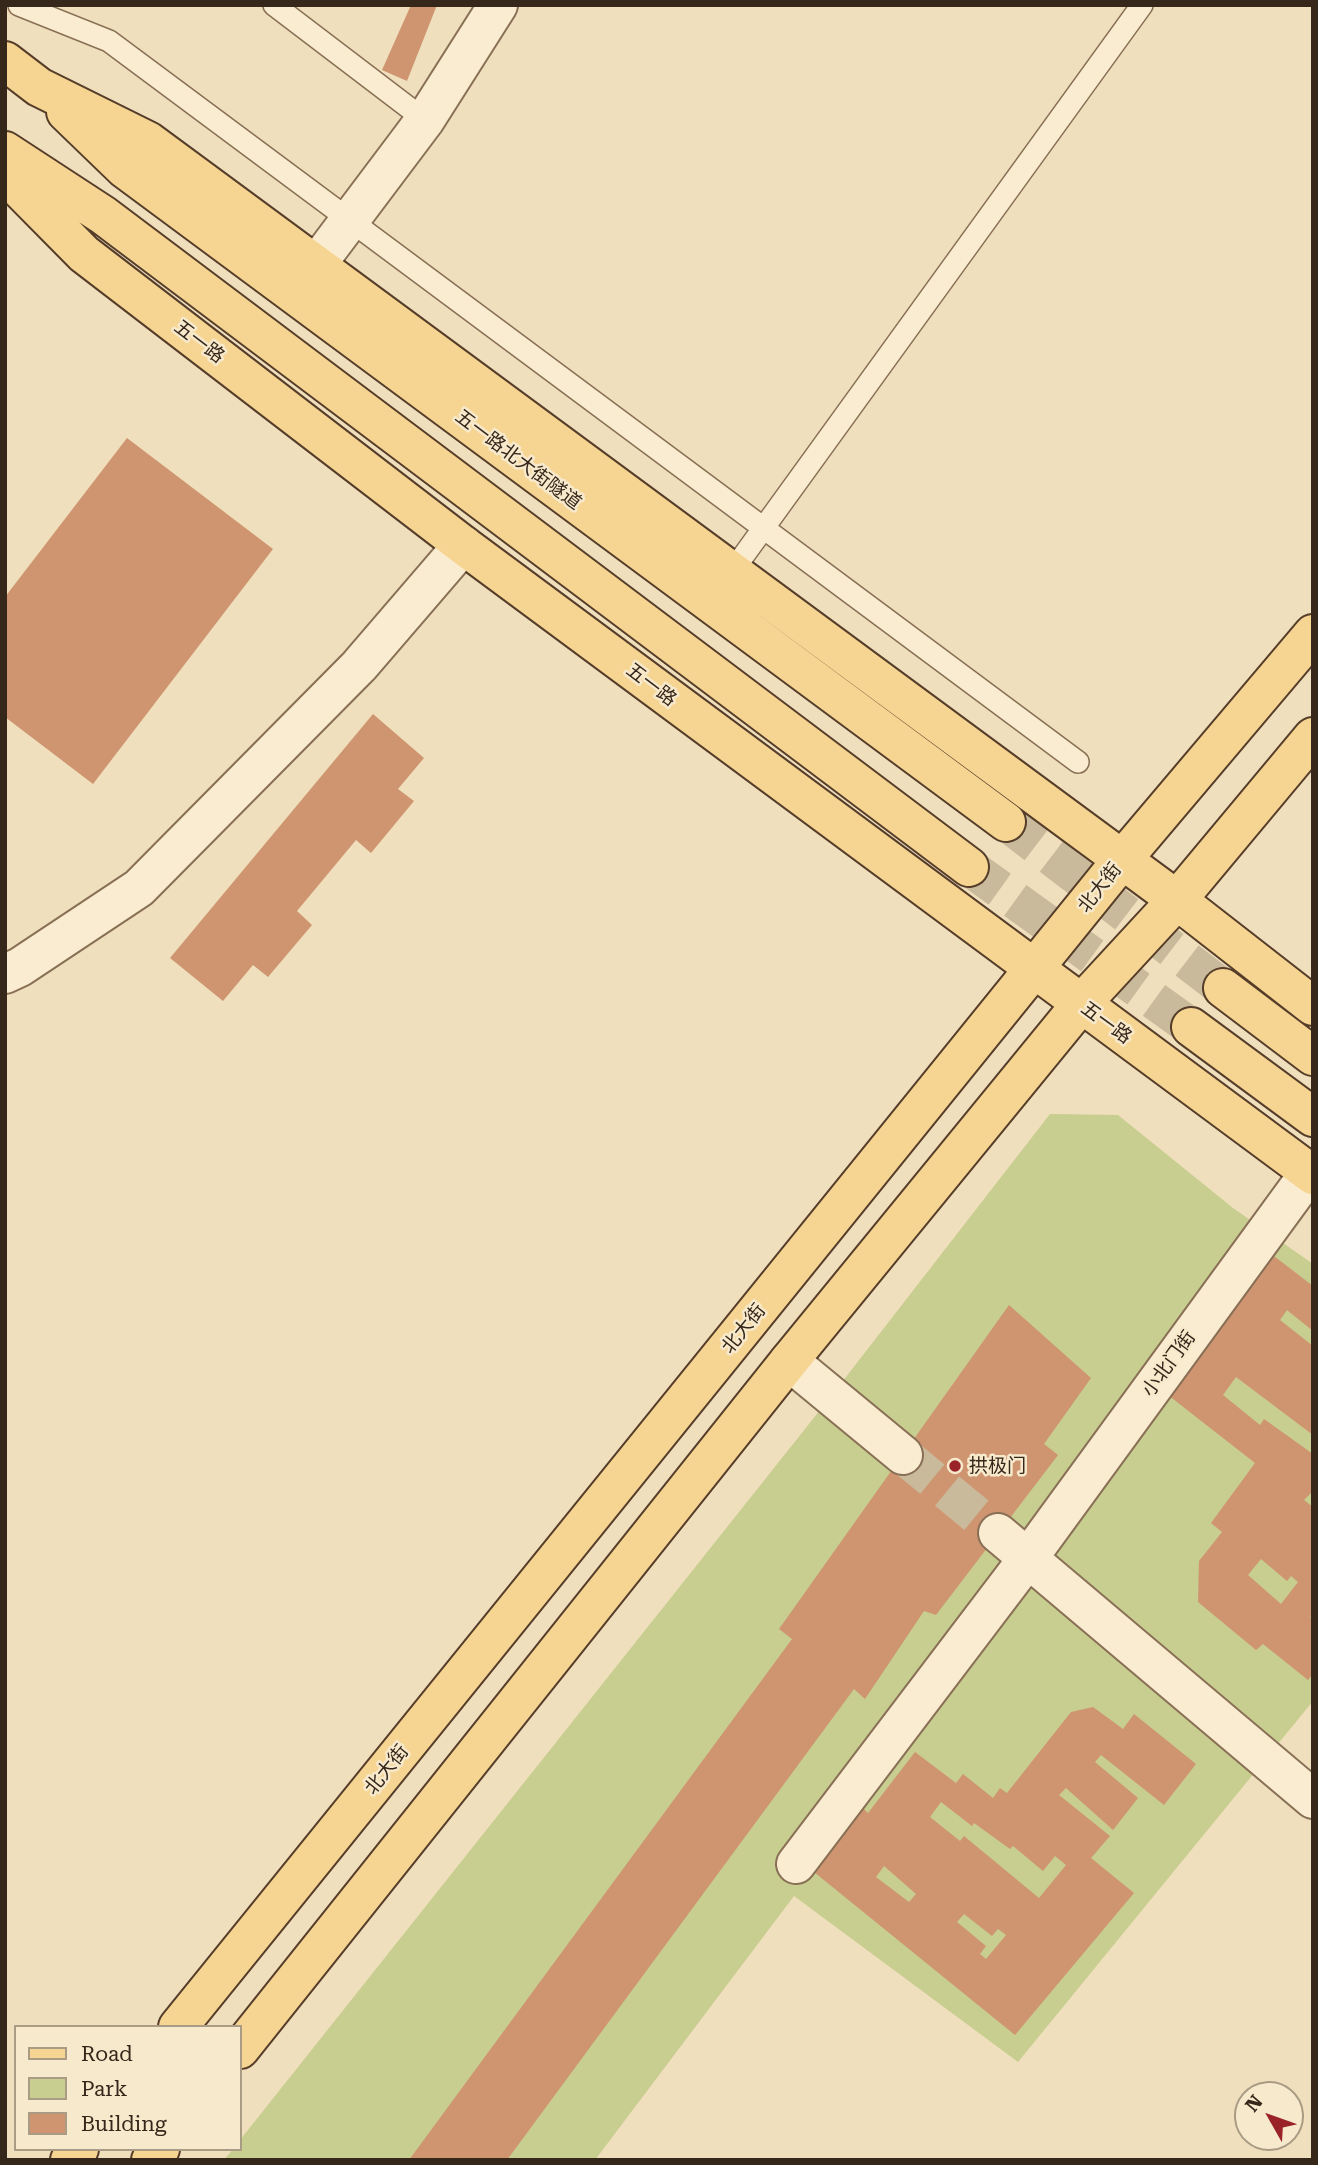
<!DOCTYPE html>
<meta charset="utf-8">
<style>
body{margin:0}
#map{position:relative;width:1318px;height:2165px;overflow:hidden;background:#efdfbc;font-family:"Roboto Serif",serif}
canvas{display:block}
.frame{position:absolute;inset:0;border:7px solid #36271b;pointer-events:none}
.legend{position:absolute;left:14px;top:2025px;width:228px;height:126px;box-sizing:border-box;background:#f7e9cc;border:2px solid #aa9b85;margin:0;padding:9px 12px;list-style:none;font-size:21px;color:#36271b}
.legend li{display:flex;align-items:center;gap:14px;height:35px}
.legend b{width:35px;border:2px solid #aa9b85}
.north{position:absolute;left:1234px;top:2081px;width:70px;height:70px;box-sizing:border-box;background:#f7e9cc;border:2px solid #aa9b85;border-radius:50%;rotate:310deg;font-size:19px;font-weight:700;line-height:28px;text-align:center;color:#36271b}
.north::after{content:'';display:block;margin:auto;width:24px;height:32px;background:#992327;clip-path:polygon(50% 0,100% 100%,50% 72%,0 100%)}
</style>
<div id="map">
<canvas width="1318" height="2165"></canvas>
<div class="frame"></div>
<ul class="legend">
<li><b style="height:9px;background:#f6d491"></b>Road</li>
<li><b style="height:19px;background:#c8cd90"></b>Park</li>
<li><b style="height:19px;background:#cf9570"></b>Building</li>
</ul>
<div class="north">N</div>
</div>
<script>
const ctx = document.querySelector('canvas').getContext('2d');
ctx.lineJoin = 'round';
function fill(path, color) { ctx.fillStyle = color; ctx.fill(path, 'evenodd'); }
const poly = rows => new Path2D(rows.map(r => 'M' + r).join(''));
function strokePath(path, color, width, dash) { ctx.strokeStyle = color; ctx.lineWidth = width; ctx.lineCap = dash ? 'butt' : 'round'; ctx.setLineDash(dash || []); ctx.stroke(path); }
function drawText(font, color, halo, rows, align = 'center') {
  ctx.font = font + ' "Roboto Serif","Noto Sans SC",serif'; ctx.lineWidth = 5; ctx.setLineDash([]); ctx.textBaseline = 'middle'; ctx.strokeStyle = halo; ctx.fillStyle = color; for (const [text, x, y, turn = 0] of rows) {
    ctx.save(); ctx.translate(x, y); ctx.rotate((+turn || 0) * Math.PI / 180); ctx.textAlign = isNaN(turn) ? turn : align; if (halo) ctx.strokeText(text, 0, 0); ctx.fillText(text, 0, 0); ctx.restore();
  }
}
fill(poly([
 [1050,1114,1118,1115,1233,1208,1313,1264,1313,1701,1018,2062,794,1896,595,2160,224,2160,233,2149,240,2149,240,2140,832,1395]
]), '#c8cd90');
fill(poly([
 [411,5,437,5,407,81,382,70],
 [127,438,273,549,93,784,5,717,5,597],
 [373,714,424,758,398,789,414,801,371,853,356,840,297,911,312,925,268,977,253,965,223,1001,170,958],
 [1266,1250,1313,1286,1313,1331,1287,1310,1280,1320,1313,1346,1313,1435,1236,1377,1223,1395,1260,1425,1264,1419,1313,1454,1313,1491,1304,1500,1313,1507,1313,1613,1310,1617,1313,1619,1313,1674,1308,1680,1263,1644,1256,1650,1198,1602,1199,1561,1222,1532,1211,1523,1255,1463,1168,1395,1224,1323,1215,1317],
 [1261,1559,1287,1581,1291,1576,1298,1582,1281,1604,1248,1575],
 [1009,1305,1091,1378,1044,1444,1058,1455,936,1615,924,1611,865,1699,854,1689,507,2160,409,2160,792,1639,779,1629],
 [1093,1707,1123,1729,1134,1714,1196,1764,1164,1805,1101,1755,1095,1762,1138,1798,1113,1830,1066,1788,1059,1795,1110,1836,1091,1858,1134,1893,1015,2035,814,1872,863,1808,868,1813,915,1752,956,1783,963,1774,993,1798,1000,1788,1007,1793,1071,1712],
 [941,1802,972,1826,974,1823,1010,1849,1013,1846,1043,1871,1055,1856,1066,1865,1039,1898,964,1836,960,1841,930,1817],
 [884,1866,916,1894,909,1902,876,1877],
 [964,1914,992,1936,998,1929,1006,1935,986,1959,980,1954,986,1946,957,1922]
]), '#cf9570');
strokePath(poly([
 [903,1455,998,1533]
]), '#caba9c', 38, [38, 19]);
strokePath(poly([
 [1006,822,1223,988],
 [969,867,1191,1027]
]), '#caba9c', 38, [38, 19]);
const service = poly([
 [19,5,109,41,1078,762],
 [274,5,425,120],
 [731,573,1142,5]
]);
const minor = poly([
 [316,265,425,120,498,5],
 [5,974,20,967,139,888,359,666,463,545],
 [789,1361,903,1455],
 [998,1533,1313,1799],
 [796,1864,1029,1557,1310,1172]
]);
const primary = poly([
 [5,61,39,87,148,141,1177,900,1313,1006],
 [66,112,125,169,1006,822],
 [5,151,103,215,969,867],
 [5,174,84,254,463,545,1313,1175],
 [1223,988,1313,1056],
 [1191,1027,1313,1117],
 [178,2027,1121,861,1313,634],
 [240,2049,789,1361,1081,1004,1177,900,1313,737],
 [70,2160,79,2149],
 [151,2160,160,2149]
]);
strokePath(service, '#886f55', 24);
strokePath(minor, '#886f55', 42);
strokePath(primary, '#553d2a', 42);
strokePath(service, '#faecd0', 21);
strokePath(minor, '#faecd0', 38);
strokePath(primary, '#f6d491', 38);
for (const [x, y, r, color] of [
 [955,1466,7,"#992327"]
]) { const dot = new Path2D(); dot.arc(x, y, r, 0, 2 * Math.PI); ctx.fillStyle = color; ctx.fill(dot); strokePath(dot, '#f7e9cc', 2.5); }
drawText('19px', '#36271b', '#f7e9cc', [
 ["五一路",199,342,37],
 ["五一路北大街隧道",518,460,37],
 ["五一路",651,685,37],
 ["北大街",1100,888,-52],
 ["五一路",1106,1023,36],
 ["北大街",744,1329,-51],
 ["小北门街",1169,1364,-54],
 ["北大街",387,1770,-51]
]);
drawText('19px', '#36271b', '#f7e9cc', [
 ["拱极门",969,1466]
], 'left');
</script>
